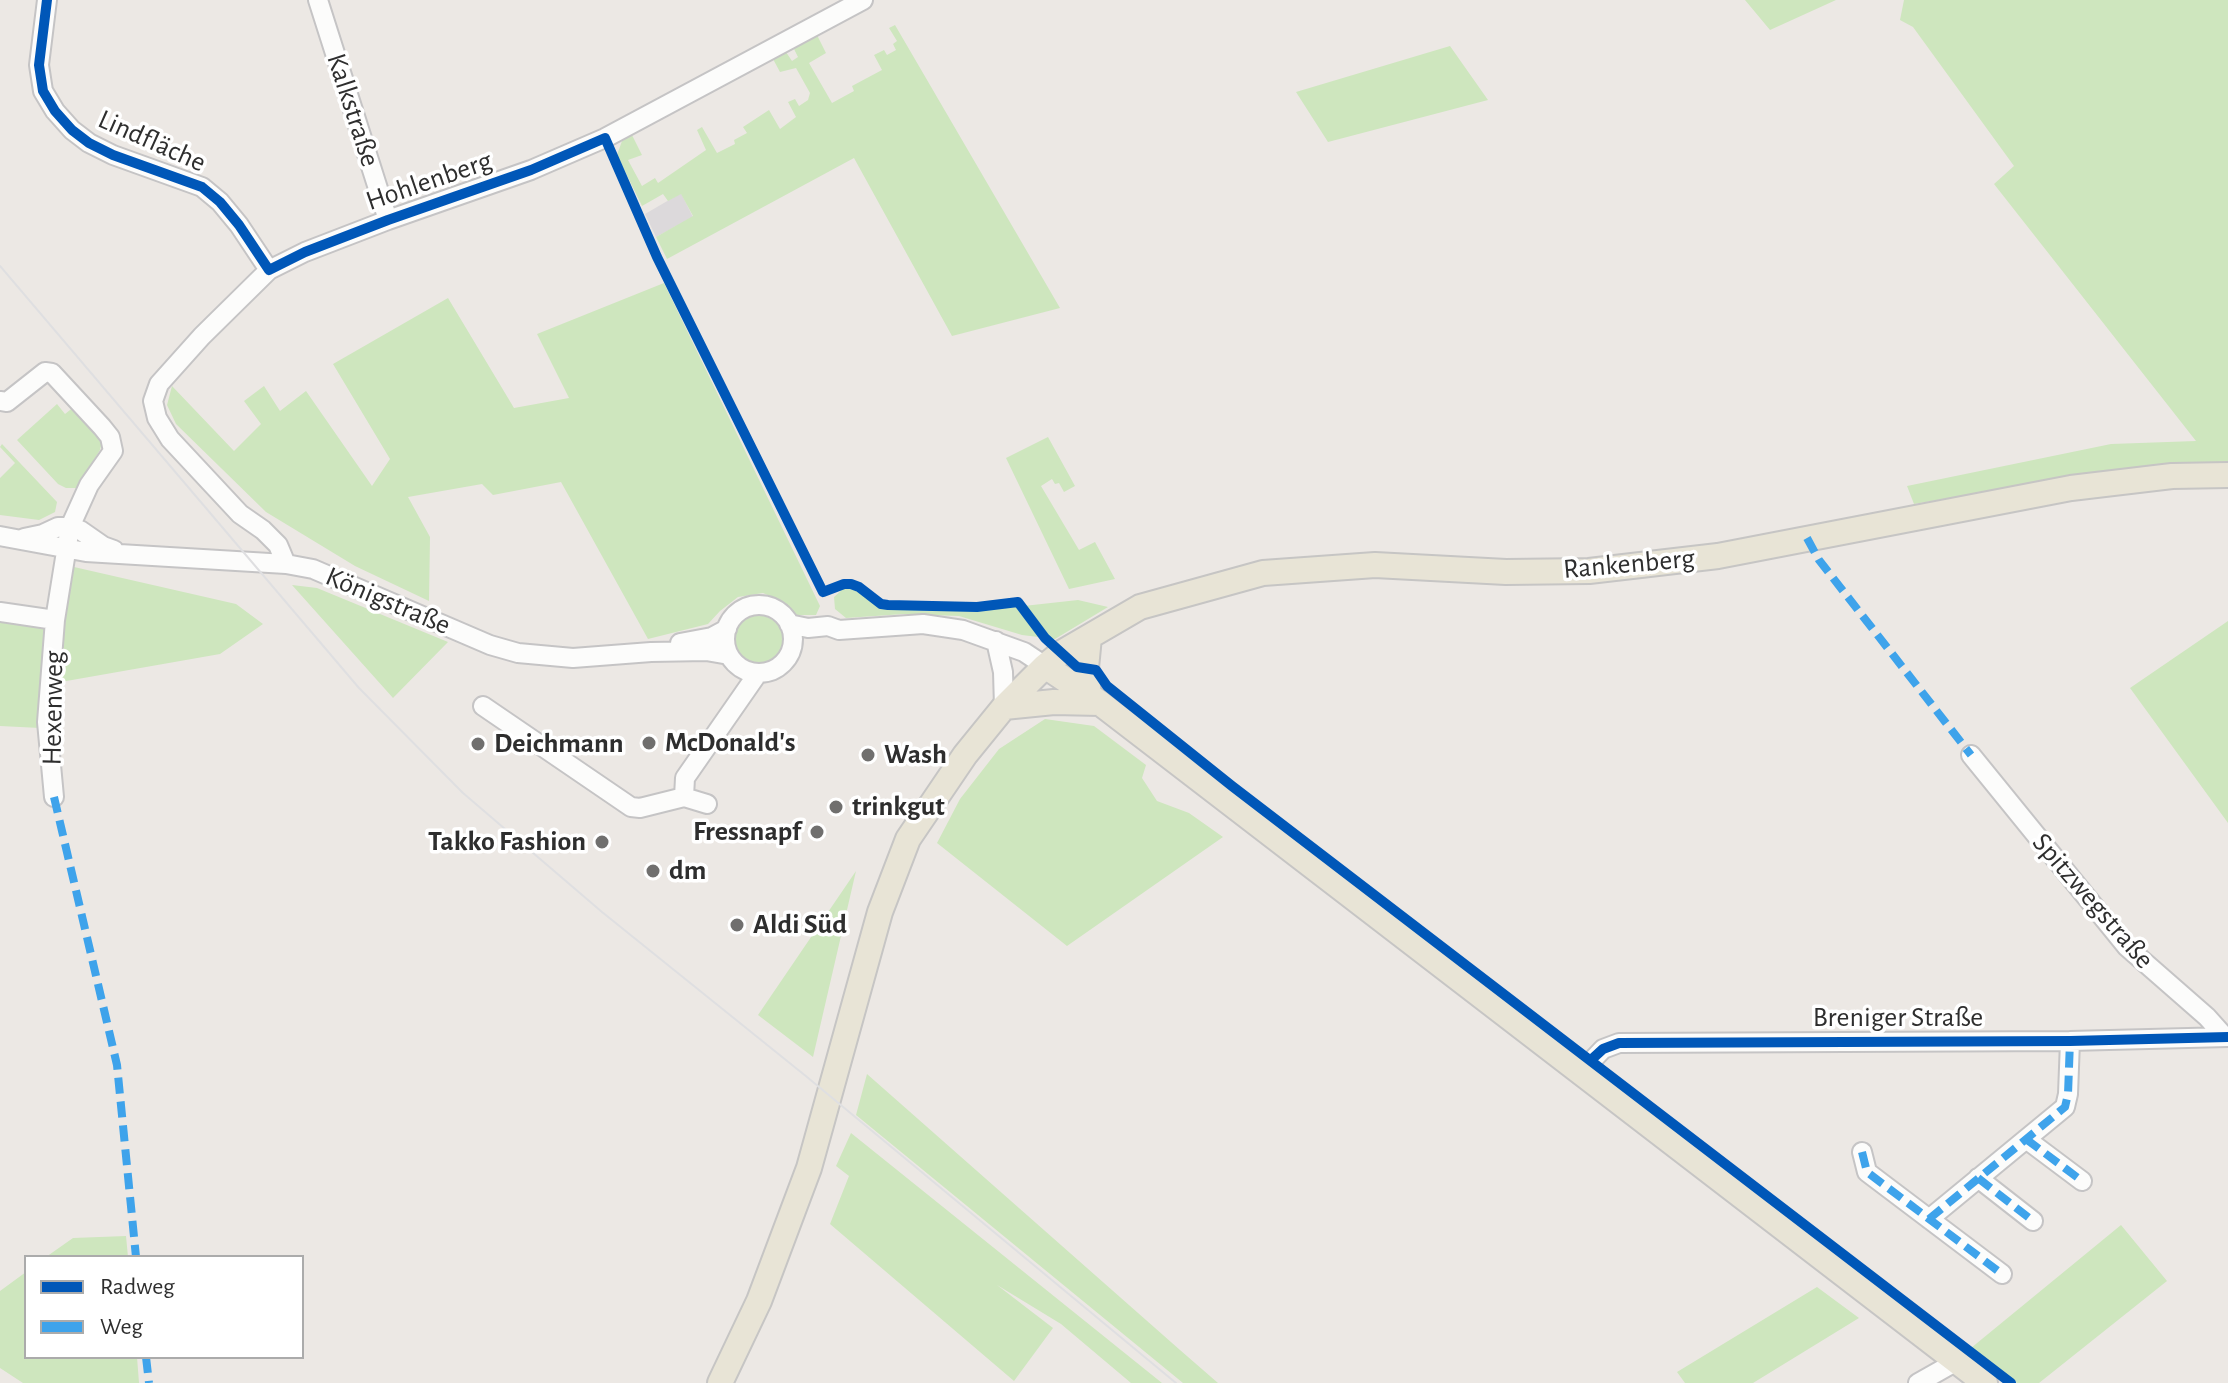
<!DOCTYPE html>
<meta charset="utf-8">
<style>
body{margin:0}
#map{position:relative;width:2228px;height:1383px;overflow:hidden;background:#ece8e4;font-family:"Alegreya Sans",sans-serif}
canvas{display:block}
.legend{position:absolute;left:24px;top:1255px;width:280px;height:104px;box-sizing:border-box;background:#fff;border:2px solid #ababab;margin:0;padding:10px 14px;list-style:none;font-size:24px;color:#2e2e2e}
.legend li{display:flex;align-items:center;gap:16px;height:40px}
.legend b{width:40px;border:2px solid #ababab}
</style>
<div id="map">
<canvas width="2228" height="1383"></canvas>
<ul class="legend">
<li><b style="height:10px;background:#0057b8"></b>Radweg</li>
<li><b style="height:10px;background:#3ea3eb"></b>Weg</li>
</ul>
</div>
<script>
const ctx = document.querySelector('canvas').getContext('2d');
ctx.lineJoin = 'round';
function fill(path, color) { ctx.fillStyle = color; ctx.fill(path, 'evenodd'); }
const poly = rows => new Path2D(rows.map(r => 'M' + r).join(''));
function strokePath(path, color, width, dash) { ctx.strokeStyle = color; ctx.lineWidth = width; ctx.lineCap = dash ? 'butt' : 'round'; ctx.setLineDash(dash || []); ctx.stroke(path); }
function drawText(font, color, halo, rows, align = 'center') {
  ctx.font = font + ' "Alegreya Sans",sans-serif'; ctx.lineWidth = 7; ctx.setLineDash([]); ctx.textBaseline = 'middle'; ctx.strokeStyle = halo; ctx.fillStyle = color; for (const [text, x, y, turn = 0] of rows) {
    ctx.save(); ctx.translate(x, y); ctx.rotate((+turn || 0) * Math.PI / 180); ctx.textAlign = isNaN(turn) ? turn : align; if (halo) ctx.strokeText(text, 0, 0); ctx.fillText(text, 0, 0); ctx.restore();
  }
}
fill(poly([
 [681,193,693,217,656,237,645,214]
]), '#dcd9db');
fill(poly([
 [1745,0,1836,0,1770,30],
 [1904,0,2228,0,2228,463,2129,468,1914,504,1907,486,2111,444,2196,441,1994,184,2014,166,1913,27,1900,20],
 [895,25,1060,308,952,336,854,158,667,259,656,237,693,216,681,194,668,201,663,194,642,206,617,155,622,141,632,135,642,155,628,160,642,186,655,178,658,183,706,150,697,130,702,127,717,153,735,144,734,140,747,133,743,127,769,110,780,129,796,117,788,102,795,99,799,106,808,100,810,93,796,68,780,72,773,59,786,52,792,61,798,57,793,47,817,35,826,53,809,63,832,103,854,91,852,86,882,70,874,55,884,50,887,55,896,50,893,44,897,41,889,28],
 [1450,46,1488,100,1328,142,1296,92],
 [664,283,820,606,816,615,797,615,784,602,763,593,738,597,720,611,708,624,648,639,561,482,493,495,482,484,408,497,430,537,429,601,355,566,266,512,176,424,167,405,172,386,234,451,261,424,244,401,264,386,280,411,306,391,372,486,390,459,333,364,448,298,514,408,569,398,537,334],
 [57,404,65,414,75,406,102,442,100,450,77,488,66,488,58,484,17,440],
 [1048,437,1075,486,1064,492,1059,483,1055,484,1052,479,1041,486,1079,550,1095,542,1115,579,1069,589,1006,458],
 [2,444,57,502,55,512,39,520,0,515,0,478,15,463,0,447],
 [74,567,236,604,263,624,220,654,55,683],
 [292,585,317,588,448,642,393,698],
 [844,588,855,590,880,606,978,611,1078,600,1108,607,1055,639,1022,635,959,616,904,614,846,618,835,609,834,597],
 '733 640a25 25 0 1 1 50 0a25 25 0 1 1-50 0Z',
 [0,621,47,627,44,635,40,728,0,726],
 [2228,621,2228,823,2130,688],
 [1045,719,1094,726,1146,765,1142,778,1157,801,1189,813,1223,837,1067,946,937,843,960,799,999,749],
 [856,871,813,1057,758,1015],
 [867,1074,1180,1350,1218,1383,1183,1383,856,1115],
 [851,1133,1162,1383,1131,1383,1061,1324,997,1285,1053,1328,1014,1381,830,1224,849,1176,836,1166],
 [2121,1225,2167,1281,2039,1383,2017,1383,1971,1348],
 [126,1236,128,1257,46,1257,73,1238],
 [26,1272,26,1357,137,1357,139,1383,23,1383,0,1368,0,1291],
 [1817,1287,1859,1318,1753,1383,1685,1383,1677,1372]
]), '#cee6be');
const minor = poly([
 [47,0,39,65,43,91,55,111,72,130,89,143,113,155,202,187,220,202,239,225,269,270],
 [318,0,388,220],
 [0,401,7,402,45,372,52,373,102,427,110,437,113,451,89,485,70,527,55,620,47,722,54,797],
 [0,536,86,552,286,564,313,569,490,645,518,653,573,658,651,652,706,651,729,655],
 [24,538,43,534,58,527,70,527,80,530,103,546,114,550],
 [286,564,278,545,263,530,240,514,170,439,157,418,153,401,159,384,202,336,269,270,305,252,388,220,531,170,605,138,863,0],
 '725 639a34 34 0 1 1 68 0a34 34 0 1 1-68 0Z',
 [0,612,55,620],
 [789,624,808,628,828,626,839,630,923,624,963,630,1024,652,1045,666],
 [996,641,1003,672,1004,707],
 [680,643,712,637,727,629],
 [483,706,631,807,640,808,684,797,707,804],
 [1971,755,2127,947,2207,1017,2225,1037],
 [684,797,685,778,758,673],
 [1580,1073,1603,1049,1619,1043,2070,1041,2228,1037],
 [2026,1139,2082,1181],
 [1862,1152,1867,1172,2002,1274],
 [1978,1178,2033,1221],
 [1929,1219,2065,1107,2068,1094,2070,1041],
 [1918,1383,1957,1361]
]);
const major = poly([
 [1045,666,1100,703,1985,1383],
 [1089,695,1086,668,1089,637],
 [1004,707,1054,702,1100,703],
 [720,1383,759,1301,809,1168,880,912,908,839,965,755,1004,707,1045,666,1061,653,1140,607,1263,573,1375,565,1506,572,1589,571,1718,556,2071,488,2172,476,2228,475]
]);
strokePath(minor, '#c5c4c5', 22);
strokePath(major, '#c6c5c4', 28);
strokePath(minor, '#fcfcfb', 18);
strokePath(major, '#e8e4d6', 24);
strokePath(poly([
 [0,266,359,688,463,793,602,912,807,1077,1176,1383]
]), '#dfdfe1', 2);
strokePath(poly([
 [1807,538,1819,560,1971,755],
 [54,797,117,1065,136,1257],
 [2026,1139,2082,1181],
 [1862,1152,1867,1172,2002,1274],
 [1978,1178,2033,1221],
 [1929,1219,2065,1107,2068,1094,2070,1041],
 [146,1357,149,1383]
]), '#3ea3eb', 8, [16, 8]);
strokePath(poly([
 [47,0,39,65,43,91,55,111,72,130,89,143,113,155,202,187,220,202,239,225,269,270,305,252,388,220,531,170,605,138,657,257,823,592,844,584,851,584,859,587,881,604,888,605,977,607,1018,602,1045,638,1077,667,1096,670,1107,686,1232,786,2011,1383],
 [1591,1060,1603,1049,1619,1043,2070,1041,2228,1037]
]), '#0057b8', 10);
for (const [x, y, r, color] of [
 [649,743,8,"#706f6e"],
 [478,744,8,"#706f6e"],
 [868,755,8,"#706f6e"],
 [836,807,8,"#706f6e"],
 [817,832,8,"#706f6e"],
 [602,842,8,"#706f6e"],
 [653,871,8,"#706f6e"],
 [737,925,8,"#706f6e"]
]) { const dot = new Path2D(); dot.arc(x, y, r, 0, 2 * Math.PI); ctx.fillStyle = color; ctx.fill(dot); strokePath(dot, '#fff', 3); }
drawText('28px', '#2e2e2e', '#fff', [
 ["Kalkstraße",353,110,72],
 ["Lindfläche",152,141,24],
 ["Hohlenberg",429,181,-19],
 ["Rankenberg",1629,564,-5],
 ["Königstraße",388,601,23],
 ["Hexenweg",53,708,-89],
 ["Spitzwegstraße",2093,901,49],
 ["Breniger Straße",1898,1018]
]);
drawText('bold 28px', '#2e2e2e', '#fff', [
 ["McDonald's",665,743],
 ["Deichmann",494,744],
 ["Wash",884,755],
 ["trinkgut",852,807],
 ["Fressnapf",801,832,"right"],
 ["Takko Fashion",586,842,"right"],
 ["dm",669,871],
 ["Aldi Süd",753,925]
], 'left');
</script>
